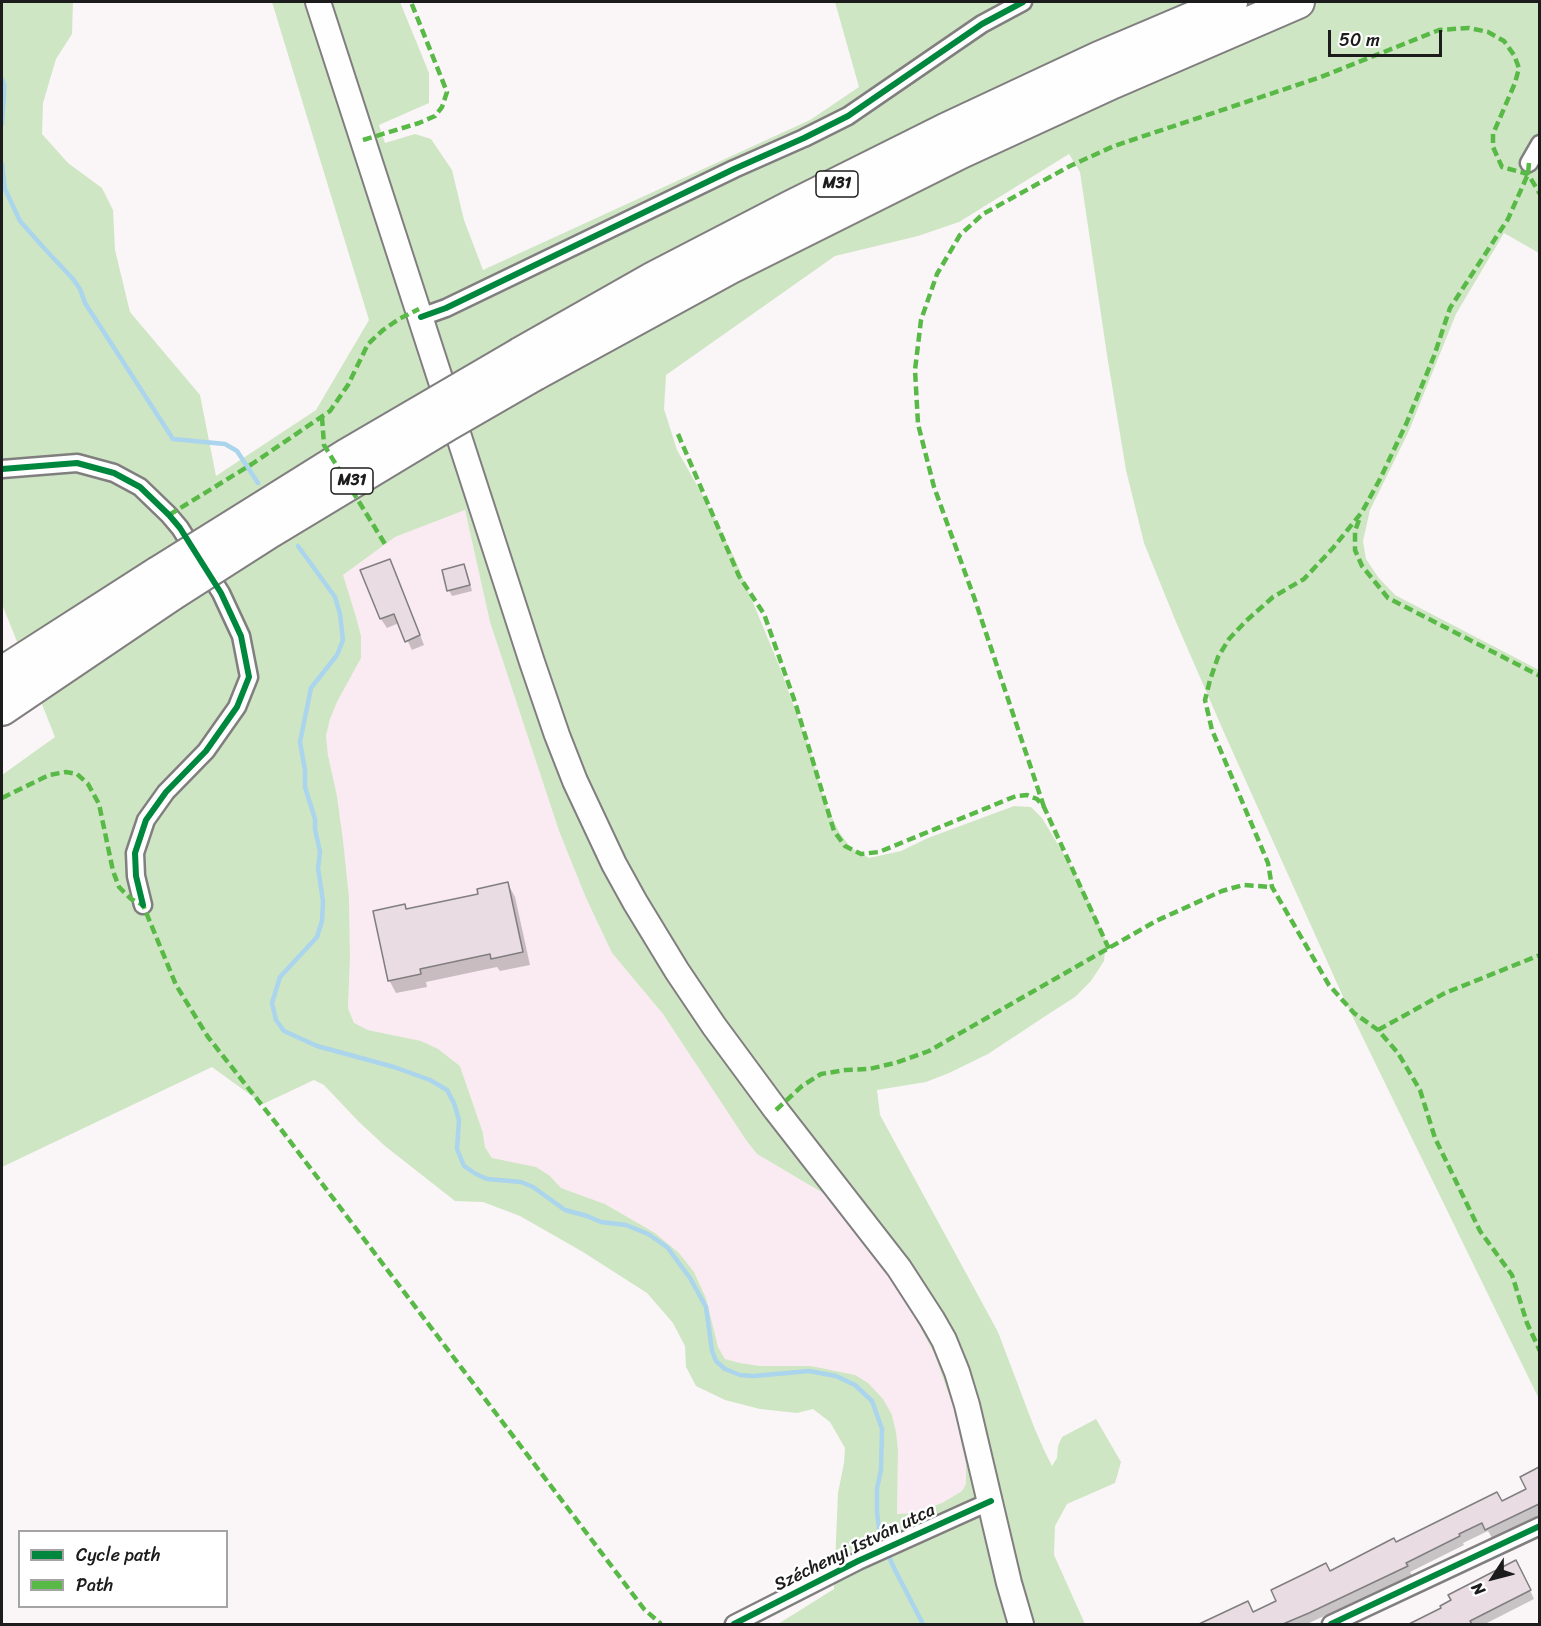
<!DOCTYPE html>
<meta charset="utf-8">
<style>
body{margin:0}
#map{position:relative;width:1541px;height:1626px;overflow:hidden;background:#faf5f7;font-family:Sriracha,sans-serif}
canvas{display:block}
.frame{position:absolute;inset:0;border:3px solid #1c1c1c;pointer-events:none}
.legend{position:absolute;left:18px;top:1530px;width:210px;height:78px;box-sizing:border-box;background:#fff;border:2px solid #a4a4a4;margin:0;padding:8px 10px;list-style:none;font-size:18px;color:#1c1c1c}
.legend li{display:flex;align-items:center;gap:12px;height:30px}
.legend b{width:30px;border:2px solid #a4a4a4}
.north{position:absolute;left:1463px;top:1548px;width:60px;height:60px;-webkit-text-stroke:4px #fff;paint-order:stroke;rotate:234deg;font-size:16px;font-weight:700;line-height:24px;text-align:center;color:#1c1c1c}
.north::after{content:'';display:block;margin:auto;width:21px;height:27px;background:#1c1c1c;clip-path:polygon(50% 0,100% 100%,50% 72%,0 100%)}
.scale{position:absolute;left:1328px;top:30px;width:114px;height:27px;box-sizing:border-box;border:3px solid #1c1c1c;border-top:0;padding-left:8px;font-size:18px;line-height:21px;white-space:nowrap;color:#1c1c1c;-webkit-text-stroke:4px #fff;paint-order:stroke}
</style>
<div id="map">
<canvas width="1541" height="1626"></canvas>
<div class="frame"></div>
<ul class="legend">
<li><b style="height:8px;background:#00873e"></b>Cycle path</li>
<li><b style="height:8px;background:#58b947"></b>Path</li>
</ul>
<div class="north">N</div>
<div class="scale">50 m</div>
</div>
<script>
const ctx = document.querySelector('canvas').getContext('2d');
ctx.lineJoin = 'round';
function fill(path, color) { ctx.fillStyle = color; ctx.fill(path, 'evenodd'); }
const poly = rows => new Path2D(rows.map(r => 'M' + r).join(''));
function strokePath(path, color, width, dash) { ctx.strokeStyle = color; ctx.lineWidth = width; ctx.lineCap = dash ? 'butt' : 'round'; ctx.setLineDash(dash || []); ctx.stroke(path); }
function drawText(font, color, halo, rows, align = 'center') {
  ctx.font = font + ' Sriracha,sans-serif'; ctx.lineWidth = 5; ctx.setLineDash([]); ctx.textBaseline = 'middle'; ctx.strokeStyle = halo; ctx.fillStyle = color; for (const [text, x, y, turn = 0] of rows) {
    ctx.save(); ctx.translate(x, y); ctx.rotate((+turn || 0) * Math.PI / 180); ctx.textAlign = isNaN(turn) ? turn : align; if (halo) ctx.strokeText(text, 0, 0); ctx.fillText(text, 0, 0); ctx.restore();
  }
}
fill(poly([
 [465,510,490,622,559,831,586,898,612,953,663,1014,746,1140,757,1154,823,1193,847,1215,906,1301,934,1353,954,1409,966,1465,966,1484,962,1491,942,1503,913,1513,897,1514,898,1450,896,1432,892,1415,811,1366,760,1366,740,1363,725,1359,718,1347,706,1298,694,1272,655,1233,605,1204,561,1188,550,1176,492,1158,485,1147,483,1133,460,1065,394,1035,368,1030,354,1024,348,1008,350,958,349,897,343,840,337,796,328,755,326,736,330,719,337,702,361,657,356,617,342,575,395,537]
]), '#faebf2');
fill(poly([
 [2,2,73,2,72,34,56,59,43,103,42,134,68,163,102,188,113,210,115,250,130,312,200,395,216,476,316,410,369,320,272,2,400,2,429,73,429,103,379,125,385,143,415,134,431,139,452,170,464,220,483,270,810,120,859,87,835,2,1539,2,1539,253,1504,233,1456,314,1408,433,1370,510,1363,541,1366,559,1378,577,1395,595,1539,670,1539,1399,1345,1001,1226,737,1176,622,1144,543,1126,470,1107,355,1080,172,1069,154,959,222,918,236,835,256,666,375,664,409,677,450,707,503,735,559,778,663,810,750,825,802,839,832,851,848,869,858,901,851,928,838,1014,806,1031,807,1042,818,1071,866,1087,896,1106,941,1104,961,1091,981,1075,997,1047,1015,988,1054,949,1073,926,1082,877,1090,880,1115,998,1332,1034,1427,1044,1450,1052,1466,1057,1458,1058,1446,1062,1437,1096,1419,1121,1462,1115,1483,1067,1504,1055,1526,1054,1555,1085,1624,778,1624,834,1589,838,1493,844,1463,845,1448,830,1422,813,1409,797,1413,760,1409,725,1400,696,1386,686,1367,685,1346,673,1323,647,1293,583,1252,520,1216,483,1202,455,1201,385,1146,359,1122,324,1085,314,1080,263,1104,212,1067,2,1167,2,775,55,737,2,604],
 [465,510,490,622,559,831,586,898,612,953,663,1014,746,1140,757,1154,823,1193,847,1215,906,1301,934,1353,954,1409,966,1465,966,1484,962,1491,942,1503,913,1513,897,1514,898,1450,896,1432,892,1415,883,1399,868,1383,855,1375,811,1366,760,1366,740,1363,725,1359,718,1347,706,1298,694,1272,679,1253,655,1233,605,1204,561,1188,550,1176,536,1167,492,1158,485,1147,483,1133,460,1066,438,1049,421,1041,368,1030,354,1023,348,1008,350,958,349,897,343,840,337,796,328,755,326,736,330,719,337,702,361,658,361,636,356,617,343,575,395,537]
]), '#cfe6c4');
fill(poly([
 [389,561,395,570,424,645,412,650,399,623,387,628,381,619,362,571],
 [463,566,467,572,472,591,452,596,449,590],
 [508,884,515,897,530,965,500,971,497,967,426,982,427,987,396,993,389,980,404,906,407,910,480,895],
 [1540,1468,1540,1515,1492,1538,1488,1531,1463,1543,1464,1545,1410,1572,1412,1575,1307,1624,1202,1624,1220,1615,1253,1614,1330,1572,1395,1544,1502,1503,1528,1490,1522,1477],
 [1521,1571,1534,1599,1485,1624,1416,1624,1416,1623]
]), '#0003');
strokePath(poly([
 [2,79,4,85,4,94,2,124],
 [2,164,5,189,20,221,43,247,73,279,80,289,85,303,173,439,225,444,237,451,258,483],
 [298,546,335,597,340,614,343,640,337,655,311,688,300,742,305,770,305,787,315,819,315,829,320,852,318,868,323,901,322,921,317,937,280,977,272,1003,276,1020,284,1031,317,1046,394,1067,430,1080,447,1090,454,1103,459,1120,457,1149,464,1166,476,1174,487,1179,521,1182,533,1187,565,1210,587,1216,601,1222,626,1225,648,1234,667,1247,690,1278,706,1307,712,1351,716,1361,725,1369,740,1375,754,1376,809,1371,836,1376,855,1385,872,1401,882,1429,881,1470,877,1488,877,1513,880,1536,894,1568,923,1624]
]), '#abd4ed', 4.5);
const building = poly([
 [390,559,420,635,405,642,394,614,380,619,360,570,390,559],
 [464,564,470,585,447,591,442,570,464,564],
 [508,882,523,952,491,959,490,954,420,969,421,974,388,981,373,911,405,904,406,909,478,894,477,889,508,882],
 [1539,1467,1539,1504,1485,1530,1482,1523,1459,1534,1460,1536,1406,1563,1408,1566,1309,1613,1283,1624,1199,1624,1248,1601,1253,1612,1276,1601,1271,1590,1304,1574,1326,1563,1330,1571,1394,1538,1396,1542,1497,1492,1502,1501,1526,1489,1520,1477,1539,1467],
 [1516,1560,1531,1590,1470,1621,1472,1624,1409,1624,1441,1608,1440,1606,1451,1600,1448,1595,1516,1560]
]);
fill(building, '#e9dce2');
strokePath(building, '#807e7f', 1.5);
const minor = poly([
 [1529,163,1540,144],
 [421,317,446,308,734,169,804,138,848,116,982,24,1023,2],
 [2,469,77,463,114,473,140,487,169,515,180,528,221,593,241,636,249,677,237,707,206,751,166,792,146,820,135,853,136,876,143,905],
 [734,1624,858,1561,991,1501],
 [1331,1624,1540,1526]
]);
const secondary = poly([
 [318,2,532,662,557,735,575,781,614,864,635,902,677,971,714,1026,776,1110,899,1268,932,1319,944,1340,957,1372,967,1405,1009,1583,1021,1624]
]);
const motorway = poly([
 [520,354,654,278,791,207,945,130,1099,58,1231,2],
 [535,374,729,268,961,152,1113,82,1298,2],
 [2,673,158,573],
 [2,709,172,594]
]);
strokePath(minor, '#807e7f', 21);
strokePath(secondary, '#807e7f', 28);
strokePath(motorway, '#807e7f', 36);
strokePath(minor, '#fefefe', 16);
strokePath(secondary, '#fefefe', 24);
strokePath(motorway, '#fefefe', 32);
const motorwayBridge = poly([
 [158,573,347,455,520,354],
 [172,594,269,532,448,424,535,374]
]);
strokePath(motorwayBridge, '#807e7f', 36, []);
strokePath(motorwayBridge, '#fefefe', 32);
strokePath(poly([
 [363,140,419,123,435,116,442,107,447,92,411,2],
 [1529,163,1528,174,1508,219,1450,308,1434,356,1407,422,1380,479,1362,512,1333,548,1304,579,1273,597,1246,621,1229,639,1218,657,1210,680,1205,700,1212,730,1268,863,1272,887,1329,985,1354,1013,1378,1030,1398,1053,1420,1090,1435,1138,1480,1231,1512,1275,1527,1323,1540,1351],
 [322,417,324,445,385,544],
 [678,434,739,576,764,614,795,702,834,831,845,846,861,854,879,852,1016,796,1027,795,1037,799,1044,807,1109,949],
 [169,515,252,464,330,411,348,385,368,344,383,330,399,319,419,309],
 [1359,520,1355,531,1355,550,1362,566,1388,598,1540,676],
 [2,798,49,775,66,772,77,774,88,784,99,804,113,871,119,887,131,899,143,905,176,985,208,1037,283,1132,644,1609,661,1624],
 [1044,807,975,600,934,487,918,424,915,370,921,320,937,274,960,235,983,214,1070,166,1114,146,1321,77,1439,30,1469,28,1488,32,1504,41,1514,55,1519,68,1515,83,1493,134,1493,147,1502,167,1528,174,1540,194],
 [1378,1030,1445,993,1540,955],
 [776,1110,802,1086,821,1074,845,1070,869,1069,895,1063,929,1051,1156,921,1222,891,1243,885,1272,887]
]), '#58b947', 4.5, [9, 4.5]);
strokePath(poly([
 [421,317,446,308,734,169,804,138,848,116,982,24,1023,2],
 [2,469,77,463,114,473,140,487,169,515,180,528,221,593,241,636,249,677,237,707,206,751,166,792,146,820,135,853,136,876,143,905],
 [734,1624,858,1561,991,1501],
 [1331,1624,1540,1526]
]), '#00873e', 6);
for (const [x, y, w] of [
 [837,184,42],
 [352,481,42]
]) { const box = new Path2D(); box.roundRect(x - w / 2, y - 13, w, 26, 4.5); ctx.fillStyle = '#fff'; ctx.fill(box); strokePath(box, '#1c1c1c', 1.5); }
drawText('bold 16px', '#1c1c1c', null, [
 ["M31",837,184],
 ["M31",352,481]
]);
drawText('18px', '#1c1c1c', '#fff', [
 ["Széchenyi István utca",855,1548,-26]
]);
</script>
